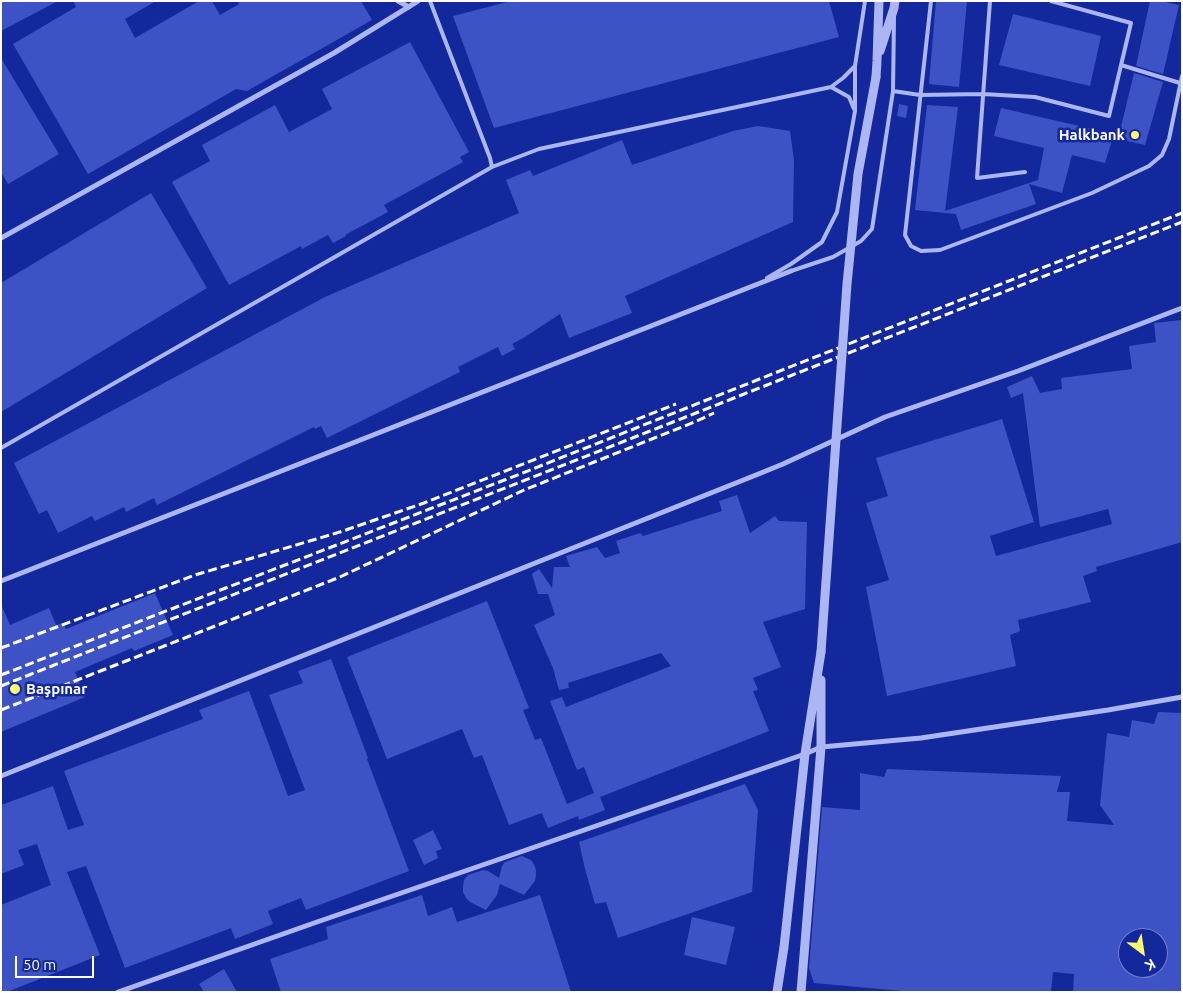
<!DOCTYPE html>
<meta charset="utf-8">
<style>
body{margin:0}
#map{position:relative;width:1183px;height:993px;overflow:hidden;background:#14289d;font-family:Ubuntu,sans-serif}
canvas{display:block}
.frame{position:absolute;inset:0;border:2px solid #fff;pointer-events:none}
.north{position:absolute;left:1118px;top:928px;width:50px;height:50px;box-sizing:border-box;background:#14289d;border:1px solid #727ec4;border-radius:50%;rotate:149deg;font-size:14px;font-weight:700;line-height:20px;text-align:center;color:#fff}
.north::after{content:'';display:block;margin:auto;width:18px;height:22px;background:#ffff6d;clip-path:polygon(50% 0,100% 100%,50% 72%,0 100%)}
.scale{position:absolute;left:15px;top:956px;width:79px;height:22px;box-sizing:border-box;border:2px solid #fff;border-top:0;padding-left:6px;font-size:15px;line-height:18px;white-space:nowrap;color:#fff;-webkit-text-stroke:4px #14289d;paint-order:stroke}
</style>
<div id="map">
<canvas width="1183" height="993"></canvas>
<div class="frame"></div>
<div class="north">K</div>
<div class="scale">50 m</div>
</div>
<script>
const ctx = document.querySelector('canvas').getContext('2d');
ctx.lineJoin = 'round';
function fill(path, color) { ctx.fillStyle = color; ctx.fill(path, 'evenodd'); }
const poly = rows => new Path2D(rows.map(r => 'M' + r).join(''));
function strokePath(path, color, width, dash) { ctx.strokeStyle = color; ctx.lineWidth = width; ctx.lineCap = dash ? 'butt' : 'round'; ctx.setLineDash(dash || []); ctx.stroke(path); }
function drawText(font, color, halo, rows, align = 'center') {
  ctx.font = font + ' Ubuntu,sans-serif'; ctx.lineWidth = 5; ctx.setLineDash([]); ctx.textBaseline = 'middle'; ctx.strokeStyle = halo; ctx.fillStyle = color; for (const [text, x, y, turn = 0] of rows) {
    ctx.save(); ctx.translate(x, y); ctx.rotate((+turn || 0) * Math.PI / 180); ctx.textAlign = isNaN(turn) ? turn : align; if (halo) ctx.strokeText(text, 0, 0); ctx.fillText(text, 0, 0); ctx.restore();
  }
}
fill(poly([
 [1,1,58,1,1,31],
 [73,1,156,1,125,19,135,38,199,1,212,1,220,15,239,4,237,1,361,1,372,20,247,91,236,89,88,174,13,44,76,7],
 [511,1,829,1,839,37,494,128,453,16],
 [936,1,967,1,959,87,929,84],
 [1150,1,1161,1,1179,5,1163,74,1136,66],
 [1013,14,1101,36,1090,86,999,65],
 [410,42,469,152,460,157,463,162,384,205,388,212,345,235,346,236,333,243,328,235,302,249,301,246,229,285,172,182,210,161,202,145,275,105,289,132,332,109,322,89],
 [1,58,59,154,8,184,1,172],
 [1134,73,1163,82,1145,145,1118,139],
 [899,104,908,106,906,118,897,116],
 [927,105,958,107,945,211,1038,180,1044,148,994,136,1001,108,1114,134,1105,163,1072,155,1062,193,1029,184,1036,204,961,230,956,214,915,210],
 [758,126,790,131,794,160,793,222,625,296,632,313,569,338,560,314,525,337,512,344,515,349,502,356,498,347,458,367,460,372,327,438,321,426,315,429,314,427,157,505,154,498,126,512,124,507,95,521,92,516,58,533,47,510,39,514,14,463,325,297,519,213,506,180,530,170,533,176,622,140,632,165,733,131],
 [151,193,207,288,1,412,1,283],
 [1182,320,1182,542,1096,567,1097,571,1083,576,1091,602,1018,620,1020,631,1010,635,1016,666,887,696,866,587,889,580,866,503,888,496,876,458,1002,419,1034,522,990,536,996,556,1112,524,1108,509,1040,527,1023,393,1011,398,1007,387,1032,376,1040,393,1062,389,1061,378,1132,369,1129,346,1156,342,1154,323],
 [737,495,750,533,775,516,779,521,807,522,805,609,763,622,781,667,753,678,758,690,753,691,769,731,600,797,605,810,579,820,578,816,548,828,542,813,509,825,482,755,474,758,462,729,387,759,347,657,487,601,529,708,523,710,535,740,541,738,567,804,594,793,584,767,577,770,550,701,562,697,566,707,671,666,661,653,568,683,569,688,559,690,553,668,534,625,555,615,548,594,538,594,532,574,539,569,552,588,554,567,570,567,566,556,597,547,605,558,620,553,616,541,640,533,643,536,722,511,719,501],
 [155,593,173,635,134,651,132,648,75,672,85,697,1,732,1,604,10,625,49,608,56,625,63,623,66,629],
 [331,659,368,758,367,759,409,871,306,910,301,898,268,911,273,924,235,939,231,928,125,968,86,866,67,872,100,955,7,992,1,992,1,905,51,885,37,844,18,850,24,865,1,874,1,805,53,786,68,830,84,825,64,771,203,719,199,710,249,691,288,796,305,790,269,695,303,683,298,671],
 [1158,712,1182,713,1182,992,1073,992,1074,974,1053,972,1051,992,913,992,814,983,809,968,822,807,860,810,860,773,884,777,887,769,1061,776,1057,792,1070,792,1067,821,1114,825,1100,805,1107,733,1129,737,1132,720,1154,724],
 [1128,938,1158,938,1158,968,1128,968],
 [745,784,758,810,752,892,618,938,606,902,595,904,585,869,579,842],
 [433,830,442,849,436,851,438,858,424,865,413,840],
 [522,856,531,860,534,864,536,870,536,875,535,881,524,895,500,884,497,895,486,910,470,902,466,898,463,892,463,886,464,880,468,875,483,870,488,871,499,878,502,866,505,862],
 [422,895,428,916,452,907,457,922,540,895,571,992,281,992,270,959,328,939,326,927],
 [692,917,735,927,726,965,684,955],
 [224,969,237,992,204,992,199,984]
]), '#3d52c4');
strokePath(poly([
 [430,1,490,158,492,167],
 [931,1,905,235,911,246,921,251,940,250,1092,193,1149,166,1162,155,1169,139,1182,76],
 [990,1,977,178,1025,172],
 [1121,65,1180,83],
 [831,87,849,97,854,109],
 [893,91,920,95,983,94,1035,97,1109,116,1131,23,1051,1],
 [791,271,833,257,861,241,872,229,893,91,894,18],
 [767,278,791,264,822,242,837,212,855,111,855,66,865,1],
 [1,448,492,167,539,149,831,87,843,78,855,66]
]), '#abb6f3', 4);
strokePath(poly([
 [398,1,409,7],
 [1,238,334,53,418,1],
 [1,581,791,271],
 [1,776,761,473,783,464,885,417,1018,371,1182,308],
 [118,992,317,922,805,754,821,747,921,738,1108,710,1182,697]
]), '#abb6f3', 5);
strokePath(poly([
 [880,51,894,8,895,1],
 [876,77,877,61,879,1],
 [777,992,784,947,805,754,821,652],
 [801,992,821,747,821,680]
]), '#abb6f3', 9);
strokePath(poly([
 [1,648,195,575,340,532,424,503,676,404],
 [1,675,520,474,800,363,1182,213],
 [1,686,1182,222],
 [1,710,340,577,524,490,697,421,714,413]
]), '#fff', 3, [9, 4]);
strokePath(poly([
 [821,652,847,284,858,174,876,77]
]), '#abb6f3', 9);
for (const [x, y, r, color] of [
 [1135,135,5,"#ffff6d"],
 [15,689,6,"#ffff6d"]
]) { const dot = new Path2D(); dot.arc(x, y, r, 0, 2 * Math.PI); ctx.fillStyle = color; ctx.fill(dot); strokePath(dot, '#14289d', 2); }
drawText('bold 15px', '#fff', '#14289d', [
 ["Halkbank",1125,135],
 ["Başpınar",26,689,"left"]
], 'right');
</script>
